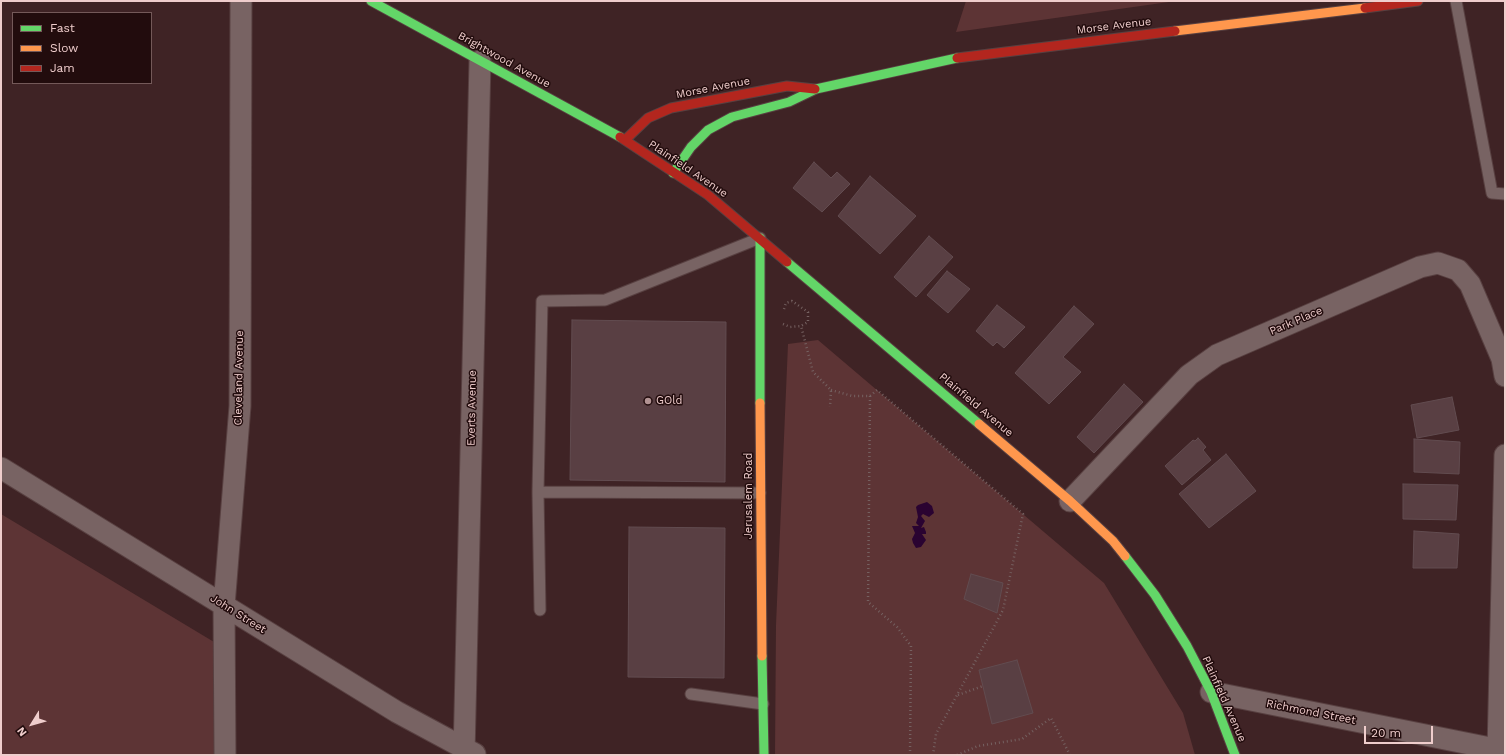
<!DOCTYPE html>
<style>
body{margin:0}
#map{position:relative;width:1506px;height:756px;overflow:hidden;background:#3f2325;font-family:"Work Sans",sans-serif}
canvas{display:block}
.frame{position:absolute;inset:0;border:2px solid #efcdcc;pointer-events:none}
.legend{position:absolute;left:12px;top:12px;width:140px;height:72px;box-sizing:border-box;background:#220c0d;border:1px solid #745959;margin:0;padding:5px 7px;list-style:none;font-size:12px;color:#efcdcc}
.legend li{display:flex;align-items:center;gap:8px;height:20px}
.legend b{width:20px;border:1px solid #745959}
.north{position:absolute;left:12px;top:704px;width:40px;height:40px;-webkit-text-stroke:3px #220c0d;paint-order:stroke;rotate:233deg;font-size:11px;font-weight:700;line-height:16px;text-align:center;color:#efcdcc}
.north::after{content:'';display:block;margin:auto;width:14px;height:18px;background:#efcdcc;clip-path:polygon(50% 0,100% 100%,50% 72%,0 100%)}
.scale{position:absolute;left:1364px;top:726px;width:69px;height:18px;box-sizing:border-box;border:2px solid #efcdcc;border-top:0;padding-left:5px;font-size:12px;line-height:14px;white-space:nowrap;color:#efcdcc;-webkit-text-stroke:3px #220c0d;paint-order:stroke}
</style>
<div id="map">
<canvas width="1506" height="756"></canvas>
<div class="frame"></div>
<ul class="legend">
<li><b style="height:5px;background:#63d668"></b>Fast</li>
<li><b style="height:5px;background:#ff974d"></b>Slow</li>
<li><b style="height:5px;background:#b3261e"></b>Jam</li>
</ul>
<div class="north">N</div>
<div class="scale">20 m</div>
</div>
<script>
const ctx = document.querySelector('canvas').getContext('2d');
ctx.lineJoin = 'round';
function fill(path, color) { ctx.fillStyle = color; ctx.fill(path, 'evenodd'); }
const poly = rows => new Path2D(rows.map(r => 'M' + r).join(''));
function strokePath(path, color, width, dash) { ctx.strokeStyle = color; ctx.lineWidth = width; ctx.lineCap = dash ? 'butt' : 'round'; ctx.setLineDash(dash || []); ctx.stroke(path); }
function drawText(font, color, halo, rows, align = 'center') {
  ctx.font = font + ' "Work Sans",sans-serif'; ctx.lineWidth = 3; ctx.setLineDash([]); ctx.textBaseline = 'middle'; ctx.strokeStyle = halo; ctx.fillStyle = color; for (const [text, x, y, turn = 0] of rows) {
    ctx.save(); ctx.translate(x, y); ctx.rotate((+turn || 0) * Math.PI / 180); ctx.textAlign = isNaN(turn) ? turn : align; if (halo) ctx.strokeText(text, 0, 0); ctx.fillText(text, 0, 0); ctx.restore();
  }
}
fill(poly([
 [966,1,1176,1,956,32],
 [818,340,1104,583,1183,713,1195,755,775,755,776,625,788,344],
 [1,514,219,645,218,755,1,755]
]), '#5d3435');
fill(poly([
 [927,502,932,506,934,513,929,517,923,514,921,516,925,521,921,528,924,527,926,532,926,534,922,534,926,540,921,547,916,548,913,543,912,539,915,533,912,526,919,526,916,523,918,517,916,507,918,505]
]), '#2a0331');
const building = poly([
 [814,162,831,178,837,172,850,184,822,212,793,188,814,162],
 [870,176,916,216,880,254,838,216,870,176],
 [929,236,953,257,916,297,894,277,929,236],
 [947,271,970,289,948,313,927,295,947,271],
 [997,305,1025,327,1004,348,997,342,993,346,976,331,997,305],
 [1074,306,1094,324,1063,357,1081,372,1049,404,1015,373,1074,306],
 [572,320,726,322,725,482,570,480,572,320],
 [1124,384,1143,402,1094,453,1077,437,1124,384],
 [1452,397,1459,430,1417,438,1411,405,1452,397],
 [1198,438,1206,447,1203,450,1211,460,1182,485,1165,466,1193,440,1195,441,1198,438],
 [1414,439,1460,442,1459,474,1414,472,1414,439],
 [1226,454,1256,491,1209,528,1179,494,1226,454],
 [1403,484,1458,485,1456,520,1403,519,1403,484],
 [629,527,725,528,724,678,628,677,629,527],
 [1414,531,1459,534,1457,568,1413,568,1414,531],
 [971,574,1003,583,997,613,964,599,971,574],
 [1017,660,1033,713,992,724,979,670,1017,660]
]);
fill(building, '#593f43');
strokePath(building, '#624c50', 1);
const lane = poly([
 [1456,1,1492,193,1505,194],
 [760,238,605,300,542,301,538,492,760,493],
 [538,492,540,610],
 [691,694,763,704]
]);
const street = poly([
 [1,468,397,712,475,754],
 [1070,501,1189,375,1217,355,1420,267,1438,263,1458,270,1470,284,1502,359,1505,376],
 [1211,692,1505,751],
 [1498,750,1505,455],
 [225,755,224,606,240,406,241,1],
 [464,755,480,61]
]);
const fast = poly([
 [371,1,620,137],
 [673,173,691,147,708,130,732,117,789,102,816,89,957,58],
 [760,238,760,403],
 [787,262,979,424],
 [1125,556,1155,595,1187,646,1211,692,1235,755],
 [762,656,764,755]
]);
const slow = poly([
 [1175,31,1365,8],
 [760,403,762,656],
 [979,424,1070,501,1113,541,1125,556]
]);
const jam = poly([
 [1365,8,1418,1],
 [957,58,1175,31],
 [620,137,708,195,787,262],
 [625,140,648,118,671,108,787,86,815,89]
]);
strokePath(lane, '#584041', 13);
strokePath(street, '#584041', 23);
strokePath(fast, '#584041', 11);
strokePath(slow, '#584041', 11);
strokePath(jam, '#584041', 11);
strokePath(poly([
 [784,309,786,303,792,301,808,312,808,322,801,326,813,372,831,390,830,407],
 [783,324,790,327,801,326],
 [831,390,852,396,870,396,877,390,1023,514,1003,610,936,734,933,755],
 [870,396,868,602,897,627,911,646,910,755],
 [958,695,983,686],
 [957,755,978,746,1022,739,1051,718,1070,755]
]), '#756161', 2.5, [1, 3]);
strokePath(lane, '#786363', 11);
strokePath(street, '#786363', 21);
strokePath(fast, '#63d668', 9);
strokePath(slow, '#ff974d', 9);
strokePath(jam, '#b3261e', 9);
for (const [x, y, r, color] of [
 [648,401,4,"#b19292"]
]) { const dot = new Path2D(); dot.arc(x, y, r, 0, 2 * Math.PI); ctx.fillStyle = color; ctx.fill(dot); strokePath(dot, '#220c0d', 1.5); }
drawText('11px', '#efcdcc', '#220c0d', [
 ["Morse Avenue",1114,26,-7],
 ["Brightwood Avenue",504,60,29],
 ["Morse Avenue",713,88,-11],
 ["Plainfield Avenue",688,169,34],
 ["Park Place",1296,321,-23],
 ["Cleveland Avenue",239,378,-89],
 ["Plainfield Avenue",976,405,40],
 ["Everts Avenue",472,408,-89],
 ["Jerusalem Road",749,496,-90],
 ["John Street",238,614,32],
 ["Plainfield Avenue",1224,699,66],
 ["Richmond Street",1311,712,11]
]);
drawText('11px', '#efcdcc', '#220c0d', [
 ["GOld",656,401]
], 'left');
</script>
